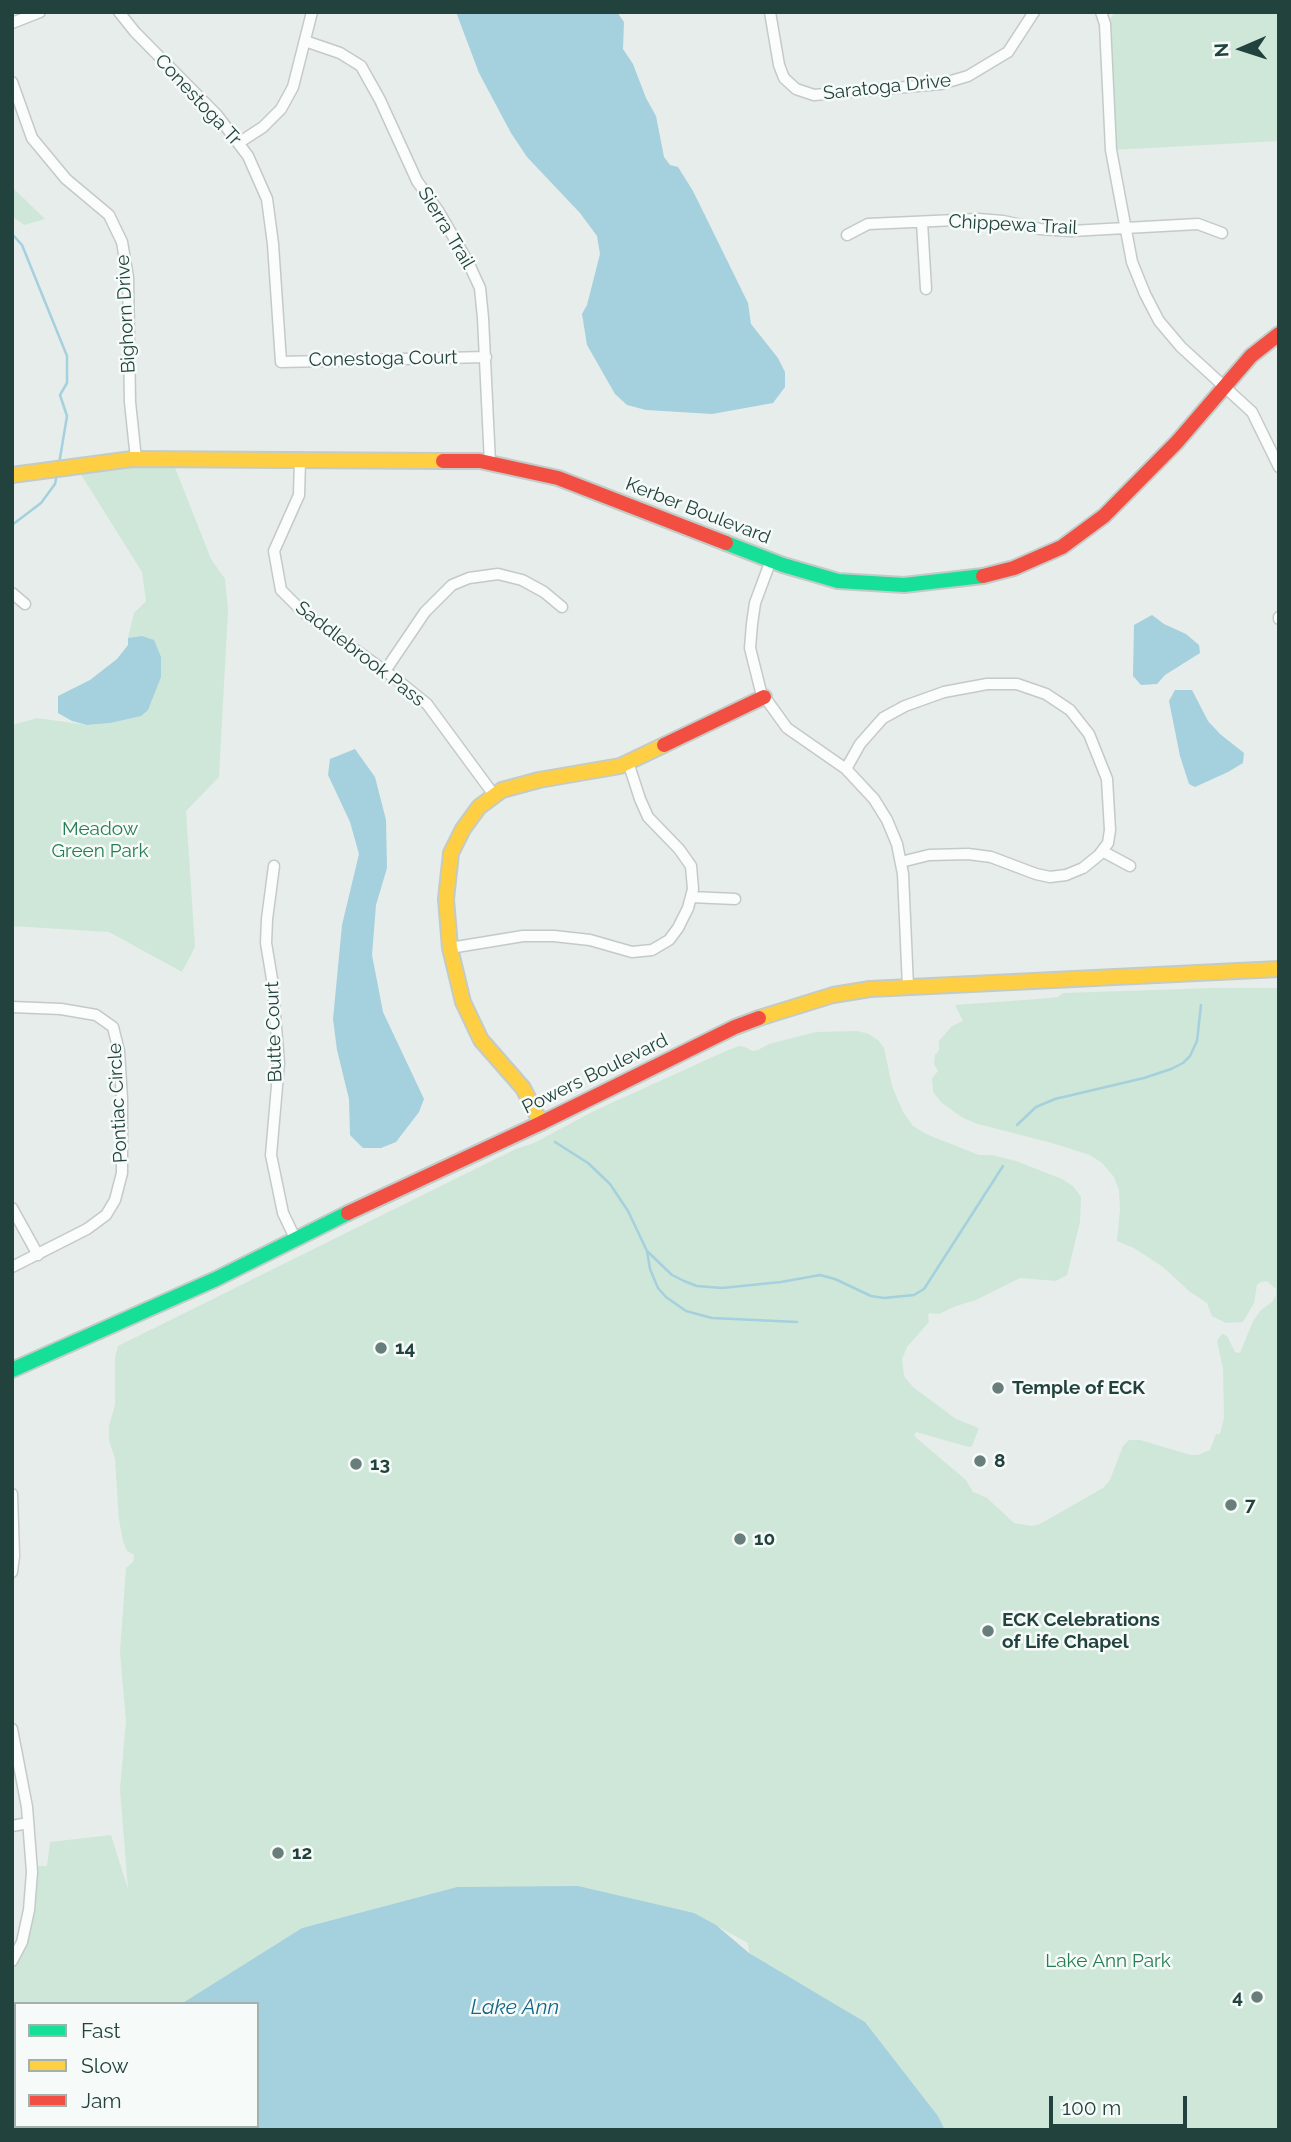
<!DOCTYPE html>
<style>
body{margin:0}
#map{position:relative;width:1291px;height:2142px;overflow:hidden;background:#e7edea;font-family:Raleway,sans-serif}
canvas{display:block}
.frame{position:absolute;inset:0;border:14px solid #22433d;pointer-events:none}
.legend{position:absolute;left:14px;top:2002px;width:245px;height:126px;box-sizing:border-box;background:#f6fbf9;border:2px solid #a1b1ae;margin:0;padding:9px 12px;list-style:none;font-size:21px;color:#22433d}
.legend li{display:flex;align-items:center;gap:14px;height:35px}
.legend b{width:35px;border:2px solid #a1b1ae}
.north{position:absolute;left:1207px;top:14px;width:70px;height:70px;-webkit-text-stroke:5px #f6fbf9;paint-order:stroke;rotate:267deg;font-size:19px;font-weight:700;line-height:28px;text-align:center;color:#22433d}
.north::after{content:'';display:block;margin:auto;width:24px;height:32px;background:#22433d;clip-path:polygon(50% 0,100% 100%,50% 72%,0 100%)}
.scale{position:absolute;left:1049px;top:2096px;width:138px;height:32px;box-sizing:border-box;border:4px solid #22433d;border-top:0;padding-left:9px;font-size:21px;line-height:24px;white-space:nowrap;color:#22433d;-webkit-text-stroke:5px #f6fbf9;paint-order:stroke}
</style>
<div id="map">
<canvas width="1291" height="2142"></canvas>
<div class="frame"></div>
<ul class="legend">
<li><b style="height:9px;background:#16e098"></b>Fast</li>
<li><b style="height:9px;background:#ffcf43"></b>Slow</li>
<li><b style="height:9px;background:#f24e42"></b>Jam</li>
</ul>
<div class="north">N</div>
<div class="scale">100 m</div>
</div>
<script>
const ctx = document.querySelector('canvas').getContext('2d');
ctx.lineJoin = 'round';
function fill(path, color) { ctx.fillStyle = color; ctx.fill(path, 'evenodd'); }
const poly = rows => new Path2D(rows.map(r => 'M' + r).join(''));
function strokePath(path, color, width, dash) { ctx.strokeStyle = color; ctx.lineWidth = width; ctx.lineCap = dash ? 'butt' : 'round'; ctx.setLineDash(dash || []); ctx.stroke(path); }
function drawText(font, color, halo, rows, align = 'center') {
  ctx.font = font + ' Raleway,sans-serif'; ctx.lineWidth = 5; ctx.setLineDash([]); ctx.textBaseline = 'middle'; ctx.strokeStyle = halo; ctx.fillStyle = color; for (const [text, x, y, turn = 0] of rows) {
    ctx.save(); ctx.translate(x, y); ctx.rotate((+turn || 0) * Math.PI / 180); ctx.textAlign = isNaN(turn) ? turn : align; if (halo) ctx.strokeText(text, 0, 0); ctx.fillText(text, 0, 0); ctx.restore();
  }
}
fill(poly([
 [1115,12,1279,12,1279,141,1111,150,1105,26],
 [12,187,45,219,24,225,12,216],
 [172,460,211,559,225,579,228,609,219,777,186,811,195,947,182,972,109,932,12,926,12,725,37,718,87,725,110,723,142,636,128,638,134,613,146,601,142,572,75,465],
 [1215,988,1279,988,1279,2130,945,2130,938,2116,865,2022,749,1953,748,1943,693,1913,457,1887,302,1928,181,2004,16,2004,16,2126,94,2126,92,2130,12,2130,12,1948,26,1928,35,1899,36,1866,47,1866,50,1842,111,1835,128,1889,120,1789,126,1721,120,1652,126,1568,133,1562,134,1555,127,1551,123,1541,119,1520,115,1459,109,1440,109,1426,115,1405,115,1357,118,1346,463,1175,516,1149,534,1143,594,1111,728,1050,739,1046,745,1047,752,1051,758,1050,769,1044,816,1032,857,1031,869,1034,878,1040,884,1048,892,1086,903,1112,913,1126,926,1134,979,1155,992,1155,1016,1161,1062,1179,1073,1186,1081,1197,1080,1222,1067,1275,1056,1281,1020,1278,976,1300,956,1306,939,1314,930,1313,928,1315,929,1322,907,1347,902,1359,904,1376,913,1387,956,1419,979,1428,972,1446,969,1447,916,1432,914,1436,966,1480,973,1492,987,1498,1014,1523,1032,1526,1040,1524,1103,1488,1110,1480,1123,1446,1129,1440,1140,1440,1191,1455,1198,1455,1210,1450,1216,1434,1220,1434,1224,1418,1223,1369,1217,1341,1222,1334,1227,1336,1235,1352,1240,1353,1253,1321,1261,1310,1272,1302,1276,1295,1276,1289,1267,1281,1261,1282,1257,1285,1254,1303,1243,1322,1226,1323,1212,1316,1207,1303,1189,1291,1163,1267,1134,1248,1117,1241,1120,1209,1119,1190,1114,1177,1102,1163,1090,1155,1052,1143,978,1124,963,1118,942,1103,933,1092,932,1078,938,1071,934,1064,935,1055,939,1050,939,1041,952,1026,963,1021,955,1005,1038,999,1058,997,1063,993]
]), '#cfe7d8');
fill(poly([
 [456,12,617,12,624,22,623,49,633,64,646,98,656,116,664,157,670,165,678,167,693,191,748,303,751,324,778,358,785,372,785,387,773,403,712,414,646,410,627,405,615,394,587,345,582,314,587,305,600,254,597,236,580,213,527,157,511,133,479,73],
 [1152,615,1164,624,1186,634,1199,645,1200,653,1165,675,1157,684,1141,685,1133,676,1134,625],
 [142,636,154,640,161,657,161,677,148,710,141,716,110,723,87,725,72,721,58,713,58,696,90,680,117,659,128,645,128,638],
 [1175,690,1192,690,1208,721,1220,734,1244,753,1243,763,1228,772,1195,787,1189,784,1180,756,1169,701],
 [355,749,375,777,386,820,387,868,376,905,372,955,383,1012,424,1099,419,1112,396,1142,381,1148,363,1148,350,1135,349,1099,337,1050,333,1019,342,925,359,854,350,822,328,775,330,759],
 [578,1886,694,1913,716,1925,749,1953,865,2022,938,2116,945,2130,85,2130,86,2126,257,2126,257,2004,181,2004,302,1928,457,1887]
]), '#a5d0dd');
strokePath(poly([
 [12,234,22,245,67,356,67,383,60,395,67,416,59,464],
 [12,525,41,503,55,484,57,474],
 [1017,1125,1036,1107,1055,1099,1144,1078,1171,1069,1183,1063,1190,1056,1197,1041,1201,1005],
 [555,1142,588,1163,610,1184,628,1211,647,1251,672,1275,684,1281,697,1286,722,1288,781,1282,820,1275,835,1279,871,1296,884,1298,914,1295,924,1289,1003,1166],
 [647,1251,650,1269,658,1288,666,1297,686,1311,712,1318,797,1322]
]), '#a5d0dd', 2.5);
const street = poly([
 [119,12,135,32,217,115,248,156,267,199,273,244,281,362,486,357],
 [770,12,779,65,784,78,796,89,814,95,941,84,968,76,1008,52,1034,12],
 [1101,12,1105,24,1111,150,1132,262,1145,294,1159,321,1181,347,1252,412,1279,467],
 [12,23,40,12],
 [305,41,340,53,361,66,380,100,417,181,439,212,468,262,480,288,483,318,490,463],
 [12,82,32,138,66,179,109,215,122,242,128,277,130,402,136,459],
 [240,142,263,127,281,109,293,87,312,12],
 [922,222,926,289],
 [847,235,868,224,978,219,1003,221,1040,229,1071,231,1198,224,1222,233],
 [300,460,299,495,274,551,281,590,303,612,396,679,427,704,494,795],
 [771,560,755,603,752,624,750,648,761,692,787,728,846,769,874,799,887,820,897,844,903,874,908,987],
 [12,593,25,604],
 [1279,617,1279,619],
 [385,671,425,612,452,585,469,578,498,574,522,580,544,592,562,607],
 [846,769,860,744,883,718,905,706,944,692,987,684,1017,684,1046,694,1070,710,1089,734,1107,779,1110,830,1108,843,1099,855,1083,868,1066,875,1050,877,1036,874,991,857,968,854,929,855,901,862],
 [1102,851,1130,866],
 [274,866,267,919,266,943,272,979,279,1063,271,1155,283,1213,295,1238],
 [691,897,735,899],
 [450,948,523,936,554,936,590,940,632,952,652,950,669,940,678,928,688,908,693,889,691,866,679,849,648,817,640,799,628,762],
 [12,1007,61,1009,96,1015,113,1027,119,1051,122,1099,122,1173,115,1200,106,1215,87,1229,12,1267],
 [12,1208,38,1255],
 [12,1494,14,1556,12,1572],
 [12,1729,27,1807,32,1872,29,1910,22,1942,12,1961],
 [12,1826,28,1823]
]);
const fast = poly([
 [726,543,783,565,838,581,904,585,983,576],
 [12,1370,216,1279,348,1213]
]);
const slow = poly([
 [12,475,132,459,443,461],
 [759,1018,833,995,870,989,1279,969],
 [541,1123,523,1088,481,1040,463,1002,450,948,446,899,451,853,463,829,479,807,502,790,539,780,620,766,664,745]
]);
const jam = poly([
 [443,461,480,461,558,478,726,543],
 [983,576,1014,568,1062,547,1104,516,1177,442,1251,356,1279,334],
 [664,745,764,697],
 [348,1213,541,1123,735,1027,759,1018]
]);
strokePath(street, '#c4cac8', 13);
strokePath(fast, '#c2cbc8', 18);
strokePath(slow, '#c2cbc8', 18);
strokePath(jam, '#c2cbc8', 18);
strokePath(street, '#fbfcfc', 10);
strokePath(fast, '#16e098', 14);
strokePath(slow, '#ffcf43', 14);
strokePath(jam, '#f24e42', 14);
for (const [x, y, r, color] of [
 [381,1348,7,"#677e7a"],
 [998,1388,7,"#677e7a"],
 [980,1461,7,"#677e7a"],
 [356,1464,7,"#677e7a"],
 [1231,1505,7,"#677e7a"],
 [740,1539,7,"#677e7a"],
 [988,1631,7,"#677e7a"],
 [278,1853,7,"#677e7a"],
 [1257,1997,7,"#677e7a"]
]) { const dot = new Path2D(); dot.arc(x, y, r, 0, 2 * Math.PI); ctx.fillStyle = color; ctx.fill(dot); strokePath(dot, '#f6fbf9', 2.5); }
drawText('19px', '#22433d', '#f6fbf9', [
 ["Saratoga Drive",887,87,-6],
 ["Conestoga Tr",198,100,47],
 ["Chippewa Trail",1013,225,3],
 ["Sierra Trail",446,228,59],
 ["Bighorn Drive",126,314,-93],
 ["Conestoga Court",383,359,-1],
 ["Kerber Boulevard",698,511,21],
 ["Saddlebrook Pass",360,654,38],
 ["Butte Court",274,1032,-92],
 ["Powers Boulevard",595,1074,-26],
 ["Pontiac Circle",118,1103,-93]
]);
drawText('19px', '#287e52', '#f6fbf9', [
 ["Meadow",100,829],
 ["Green Park",100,851],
 ["Lake Ann Park",1108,1961]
]);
drawText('bold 19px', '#22433d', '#f6fbf9', [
 ["14",395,1348],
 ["Temple of ECK",1012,1388],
 ["8",994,1461],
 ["13",370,1464],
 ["7",1245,1505],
 ["10",754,1539],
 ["ECK Celebrations",1002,1620],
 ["of Life Chapel",1002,1642],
 ["12",292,1853],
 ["4",1243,1997,"right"]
], 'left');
drawText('italic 21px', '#166785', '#f6fbf9', [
 ["Lake Ann",515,2008]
]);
</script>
